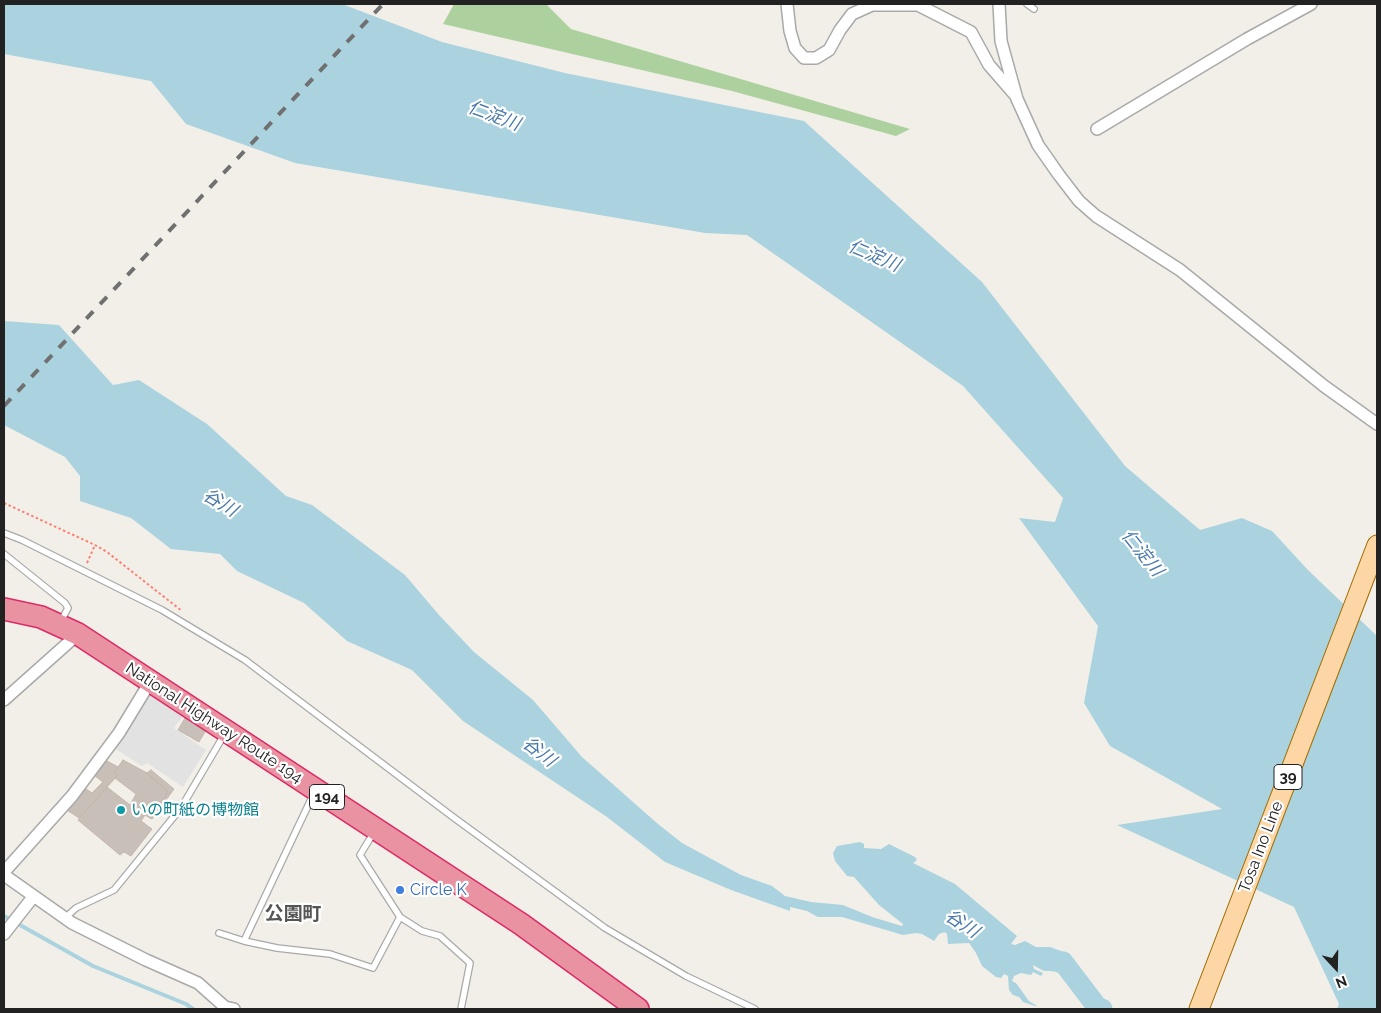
<!DOCTYPE html>
<meta charset="utf-8">
<style>
body{margin:0}
#map{position:relative;width:1381px;height:1013px;overflow:hidden;background:#f2efe9;font-family:Raleway,sans-serif}
canvas{display:block}
.frame{position:absolute;inset:0;border:5px solid #222;pointer-events:none}
.north{position:absolute;left:1311px;top:943px;width:50px;height:50px;-webkit-text-stroke:4px #fff;paint-order:stroke;rotate:159deg;font-size:14px;font-weight:700;line-height:20px;text-align:center;color:#222}
.north::after{content:'';display:block;margin:auto;width:18px;height:22px;background:#222;clip-path:polygon(50% 0,100% 100%,50% 72%,0 100%)}
</style>
<div id="map">
<canvas width="1381" height="1013"></canvas>
<div class="frame"></div>
<div class="north">N</div>
</div>
<script>
const ctx = document.querySelector('canvas').getContext('2d');
ctx.lineJoin = 'round';
function fill(path, color) { ctx.fillStyle = color; ctx.fill(path, 'evenodd'); }
const poly = rows => new Path2D(rows.map(r => 'M' + r).join(''));
function strokePath(path, color, width, dash) { ctx.strokeStyle = color; ctx.lineWidth = width; ctx.lineCap = dash ? 'butt' : 'round'; ctx.setLineDash(dash || []); ctx.stroke(path); }
function drawText(font, color, halo, rows, align = 'center') {
  ctx.font = font + ' Raleway,"Noto Sans JP",sans-serif'; ctx.lineWidth = 4.5; ctx.setLineDash([]); ctx.textBaseline = 'middle'; ctx.strokeStyle = halo; ctx.fillStyle = color; for (const [text, x, y, turn = 0] of rows) {
    ctx.save(); ctx.translate(x, y); ctx.rotate((+turn || 0) * Math.PI / 180); ctx.textAlign = isNaN(turn) ? turn : align; if (halo) ctx.strokeText(text, 0, 0); ctx.fillText(text, 0, 0); ctx.restore();
  }
}
fill(poly([
 [454,4,546,4,571,29,910,129,896,136,732,91,443,24]
]), '#add19e');
fill(poly([
 [149,695,183,716,174,728,206,750,183,787,147,763,142,766,114,748]
]), '#e2e2e2');
fill(poly([
 [4,4,342,4,442,42,565,73,804,121,982,282,1125,466,1200,530,1242,518,1272,531,1308,570,1377,636,1377,1009,1337,1009,1339,1004,1294,907,1117,825,1222,809,1110,746,1084,703,1098,626,1019,518,1055,522,1063,498,963,386,747,235,705,233,295,163,186,124,151,81,4,54],
 [4,321,59,325,113,385,139,380,207,424,286,496,312,505,405,575,439,615,474,652,533,700,582,757,658,824,682,843,741,875,772,886,785,896,811,902,843,905,872,917,902,926,903,924,879,905,854,877,847,876,835,861,833,853,837,846,860,842,864,844,864,848,881,849,889,844,915,857,917,860,913,863,955,884,1017,936,1011,944,1015,945,1025,941,1036,947,1050,947,1061,951,1064,955,1078,967,1065,976,1054,971,1044,971,1033,965,1034,969,1043,973,1041,976,1033,972,1031,975,1021,973,1014,976,1012,981,1016,983,1029,1001,1037,1006,1035,1006,1023,1002,1019,997,1013,995,1009,990,1008,976,1004,974,1001,978,996,977,982,966,976,953,969,943,948,944,947,934,945,932,939,934,934,941,922,934,916,933,903,935,842,917,818,917,807,911,790,907,790,911,731,890,665,862,607,817,463,721,412,670,347,641,304,603,237,571,220,554,171,549,131,518,80,501,80,476,65,457,4,425]
]), '#aad3df');
strokePath(poly([
 [4,916,93,966,186,1004,193,1009]
]), '#aad3df', 4);
strokePath(poly([
 [1047,960,1063,962,1098,1008,1102,1009]
]), '#aad3df', 21);
const building = poly([
 [185,718,206,730,199,742,178,730,185,718],
 [123,760,147,773,168,792,150,818,145,815,141,821,152,829,131,856,124,852,120,855,78,820,107,787,130,805,136,794,115,778,117,776,114,773,123,760],
 [107,761,118,767,114,773,117,776,79,818,67,810,86,789,92,793,103,782,95,776,107,761],
 [151,770,174,789,152,819,150,818,168,792,147,773,151,770]
]);
fill(building, '#c7bfb8');
strokePath(building, '#c4b6ab', 1);
const lane = poly([
 [1027,4,1034,9],
 [4,533,22,540,162,610,245,660,453,817,605,928,686,976,755,1009],
 [4,554,65,603,68,608,61,621],
 [400,917,422,931,440,936,470,963,461,1009],
 [65,918,76,908,114,890,181,808,224,735],
 [219,933,244,941,277,948,330,954,373,968,400,917,360,855,374,832],
 [244,941,314,793]
]);
const street = poly([
 [787,4,790,31,795,48,804,58,816,58,829,50,840,30,852,14,872,5,918,5,971,32,989,65,1015,95],
 [999,4,1001,41,1017,99,1038,145,1059,175,1079,201,1096,216,1180,270,1324,386,1377,424],
 [1097,129,1247,39,1311,4],
 [4,700,78,634],
 [4,872,72,796,119,733,150,682],
 [4,875,72,923,146,960,198,983,225,1007,234,1009],
 [4,934,33,897]
]);
const primary = poly([
 [1199,1009,1377,545]
]);
const highway = poly([
 [4,609,41,617,78,634,521,924,638,1009]
]);
strokePath(lane, '#a9a9a9', 8);
strokePath(street, '#a9a9a9', 14);
strokePath(primary, '#a06b00', 21);
strokePath(highway, '#dc2a67', 24);
strokePath(poly([
 [4,503,95,545,107,552,182,611],
 [87,563,95,545]
]), '#fa8072', 2, [2.5, 2.5]);
strokePath(lane, '#fff', 5.5);
strokePath(street, '#fff', 11);
strokePath(primary, '#fcd6a4', 19);
strokePath(highway, '#e892a2', 21);
strokePath(poly([
 [4,406,383,4]
]), '#707070', 4, [10, 10]);
for (const [x, y, r, color] of [
 [121,810,5,"#0f9aa8"],
 [400,890,5,"#3f7fe0"]
]) { const dot = new Path2D(); dot.arc(x, y, r, 0, 2 * Math.PI); ctx.fillStyle = color; ctx.fill(dot); strokePath(dot, '#fff', 2); }
for (const [x, y, w] of [
 [1288,777,28],
 [327,797,35]
]) { const box = new Path2D(); box.roundRect(x - w / 2, y - 12.5, w, 25, 4); ctx.fillStyle = '#fff'; ctx.fill(box); strokePath(box, '#222', 1); }
drawText('bold 15px', '#222', null, [
 ["39",1288,777],
 ["194",327,797]
]);
drawText('16px', '#222', '#fff', [
 ["National Highway Route 194",214,723,33],
 ["Tosa Ino Line",1261,847,-69]
]);
drawText('16px', '#0d838f', '#fff', [
 ["いの町紙の博物館",131,810]
], 'left');
drawText('16px', '#366cbe', '#fff', [
 ["Circle K",410,890]
], 'left');
drawText('italic 18px', '#4a7aab', '#fff', [
 ["仁淀川",494,116,20],
 ["仁淀川",874,256,23],
 ["谷川",220,503,31],
 ["仁淀川",1142,553,51],
 ["谷川",539,752,38],
 ["谷川",962,924,33]
]);
drawText('bold 19px', '#555', '#fff', [
 ["公園町",293,914]
]);
</script>
